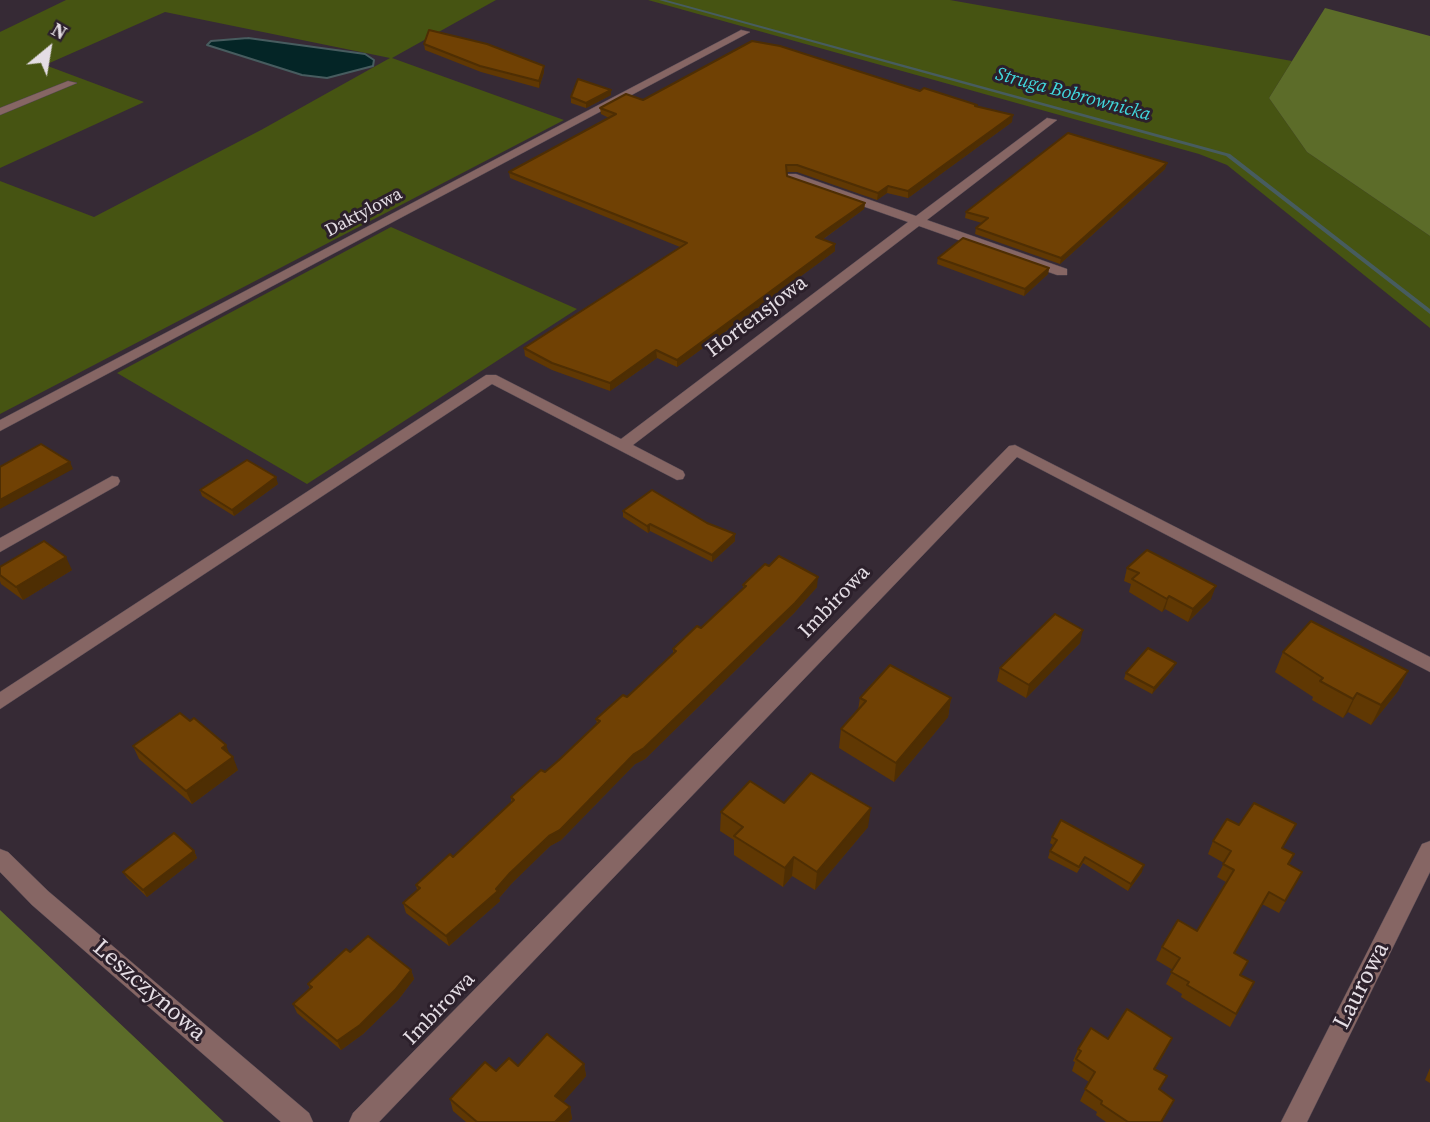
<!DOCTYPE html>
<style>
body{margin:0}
#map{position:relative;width:1430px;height:1122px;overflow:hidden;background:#362a35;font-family:"Source Serif 4",serif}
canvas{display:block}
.north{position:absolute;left:14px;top:14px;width:70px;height:70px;-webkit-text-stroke:5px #2c202b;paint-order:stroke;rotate:30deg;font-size:19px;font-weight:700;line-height:28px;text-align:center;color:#e4dde4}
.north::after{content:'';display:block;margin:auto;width:24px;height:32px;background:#e4dde4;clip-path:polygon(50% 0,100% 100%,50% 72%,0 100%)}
</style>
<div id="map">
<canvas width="1430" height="1122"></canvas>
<div class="north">N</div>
</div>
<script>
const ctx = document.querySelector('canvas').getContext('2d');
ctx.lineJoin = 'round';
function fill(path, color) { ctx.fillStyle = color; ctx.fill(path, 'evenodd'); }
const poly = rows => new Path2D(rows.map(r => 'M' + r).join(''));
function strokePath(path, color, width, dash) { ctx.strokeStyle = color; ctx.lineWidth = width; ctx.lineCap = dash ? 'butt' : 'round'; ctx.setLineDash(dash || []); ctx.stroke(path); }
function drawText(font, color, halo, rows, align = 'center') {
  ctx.font = font + ' "Source Serif 4",serif'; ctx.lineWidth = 6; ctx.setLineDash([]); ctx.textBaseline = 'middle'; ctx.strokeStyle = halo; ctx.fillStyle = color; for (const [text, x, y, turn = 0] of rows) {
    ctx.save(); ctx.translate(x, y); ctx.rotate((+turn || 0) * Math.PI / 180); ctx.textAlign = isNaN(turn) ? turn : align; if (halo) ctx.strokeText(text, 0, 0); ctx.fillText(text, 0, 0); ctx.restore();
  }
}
fill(poly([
 [66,0,496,0,392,58,564,120,0,414,0,181,94,217,261,130,390,58,165,12,45,65,144,102,0,168,0,32],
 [648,0,950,0,1292,61,1269,98,1307,152,1430,236,1430,328,1227,165,1199,154],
 [391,227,577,309,307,484,117,373]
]), '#465412');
fill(poly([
 [1325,8,1430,36,1430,236,1307,152,1269,98],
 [0,910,224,1122,0,1122]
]), '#5c6c29');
const water = poly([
 [248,38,365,54,374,60,373,66,327,78,302,75,207,45,211,41,248,38]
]);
fill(water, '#042526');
strokePath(water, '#475c5f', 2);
fill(poly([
 [659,0,666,0,1230,154,1430,309,1430,314,1226,156,659,0]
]), '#475c5f');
const minor = poly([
 [741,30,750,32,0,431,0,420,741,30],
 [68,81,77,83,0,115,0,108,68,81],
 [1047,118,1057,120,927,220,1067,269,1067,275,1057,275,919,226,633,445,683,471,685,475,683,479,677,480,492,384,0,709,0,692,486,375,496,375,621,439,908,222,788,180,788,174,796,174,916,216,1047,118],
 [1015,445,1430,657,1430,672,1017,457,379,1122,349,1122,353,1113,1009,446,1015,445],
 [112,476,118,477,120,481,118,485,0,552,0,538,112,476],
 [1430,841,1430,872,1307,1122,1281,1122,1422,844,1430,841],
 [0,849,8,852,48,891,309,1113,313,1122,281,1122,32,905,0,872,0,849]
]);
strokePath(minor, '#524751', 1);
fill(minor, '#866664');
fill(poly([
 [424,44,544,72,539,88,481,72,425,50],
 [920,91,977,105,977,107,1012,122,908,198,887,193,877,200,797,172,787,172,787,176,865,203,864,209,822,240,835,251,677,367,657,358,610,391,552,370,525,356,524,348,680,247,510,178,509,172,609,118,601,114,600,108,643,100],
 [611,95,586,108,571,103,571,97],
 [1165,169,1060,264,975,234,976,228,982,223,965,218,966,212],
 [938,258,1049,268,1048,274,1024,296,937,264],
 [278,484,234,516,202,496,200,490],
 [623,511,735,541,712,562,650,531,648,533,623,517],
 [0,567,72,570,23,600,1,584,0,581],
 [1127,568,1211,599,1188,622,1165,609,1162,612,1129,592,1131,584,1124,581],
 [743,585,817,587,794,613,645,759,635,764,561,840,550,846,512,883,499,898,500,901,449,946,406,913,403,903,417,890,416,885,453,857,511,803,511,797,545,772,559,760,597,724,596,719,627,697,673,654,673,649,701,628,743,590],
 [1080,643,1026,698,997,681,1000,668],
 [1283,652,1408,671,1398,691,1371,725,1348,712,1343,718,1312,700,1313,697,1275,672],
 [1173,669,1152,694,1124,679,1126,673],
 [860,698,951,698,948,717,894,782,839,748,841,729,858,710],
 [133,746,238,770,192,804,139,759],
 [784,803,868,827,815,890,792,876,783,887,734,855,734,840,720,831,721,812],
 [1052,837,1142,872,1128,891,1083,863,1077,873,1048,858,1050,851,1053,845,1050,843],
 [1213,841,1283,848,1294,854,1289,865,1302,872,1279,913,1262,904,1235,953,1241,975,1254,982,1230,1027,1181,997,1182,994,1166,984,1173,970,1156,960,1162,947,1197,931,1226,882,1217,877,1224,863,1208,854],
 [194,851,197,858,147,897,127,878,123,872],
 [350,952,411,970,414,979,398,1000,363,1034,341,1050,297,1013,293,1004,310,989,308,984],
 [1108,1039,1166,1050,1155,1069,1160,1090,1168,1112,1162,1122,1106,1122,1096,1115,1097,1112,1080,1101,1089,1082,1072,1071,1075,1062,1073,1061,1078,1049],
 [584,1064,586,1076,563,1102,570,1107,572,1119,568,1122,466,1122,453,1111,450,1099,496,1071,518,1066],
 [1430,1068,1430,1083,1425,1080]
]), '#603803');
fill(poly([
 [544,66,544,72,539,88,539,81],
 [611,90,611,95,586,108,586,103],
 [1013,115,1012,122,908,198,908,191],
 [1167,163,1165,169,1060,264,1061,258],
 [888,186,887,193,877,200,878,193],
 [865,203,864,209,816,244,816,237],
 [835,244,835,251,677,367,677,360],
 [1049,268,1048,274,1024,296,1025,289],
 [656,350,657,358,610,391,610,383],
 [70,462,73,469,0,509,0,500],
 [276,477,278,484,234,516,232,510],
 [650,524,650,531,648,533,647,526],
 [735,534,735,541,712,562,712,555],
 [66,557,72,570,23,600,16,587],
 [818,577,817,587,794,613,645,759,635,764,561,840,550,846,512,883,499,898,500,901,449,946,446,936,496,889,510,873],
 [1216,586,1211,599,1188,622,1193,609],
 [1169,596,1165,609,1162,612,1167,599],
 [1083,630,1080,643,1026,698,1029,685],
 [1176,663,1173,669,1152,694,1154,688],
 [1408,671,1398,691,1371,725,1381,705],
 [1357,693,1348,712,1343,718,1353,699],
 [951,698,948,717,894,782,896,763],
 [226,745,231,758,233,757,238,770,192,804,186,791,222,748],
 [871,808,868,827,815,890,817,872],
 [194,851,197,858,147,897,143,890],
 [794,857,792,876,783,887,785,868],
 [1144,865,1142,872,1128,891,1131,884],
 [411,970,414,979,398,1000,363,1034,341,1050,337,1041],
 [584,1064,586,1076,558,1108,555,1096],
 [570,1107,572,1119,568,1122,555,1122]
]), '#4e2e03');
const building = poly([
 [429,30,487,44,544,66,539,81,480,66,424,44,429,30],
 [752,41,780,46,920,91,924,88,977,105,975,106,1013,115,908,191,888,186,878,193,797,165,786,165,787,176,865,203,816,237,835,244,677,360,656,350,610,383,552,363,524,348,687,243,509,172,616,114,600,108,626,94,643,100,752,41],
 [578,79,611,90,586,103,571,97,578,79],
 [1068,133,1167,163,1061,258,976,228,988,218,966,212,1068,133],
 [963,238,1049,268,1025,289,938,258,963,238],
 [41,444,70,462,0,500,0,467,41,444],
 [247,460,276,477,232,510,200,490,247,460],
 [652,490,707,523,735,534,712,555,650,524,647,526,623,511,652,490],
 [44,541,66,557,16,587,0,575,0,567,44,541],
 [1147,550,1216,586,1193,609,1169,596,1167,599,1132,579,1139,573,1127,568,1147,550],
 [779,556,818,577,795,603,644,748,634,754,560,830,549,836,510,873,496,889,498,891,446,936,403,903,420,888,416,885,450,854,453,857,514,800,511,797,541,770,545,772,559,760,600,721,596,719,623,695,627,697,640,685,676,651,673,649,697,626,701,628,746,586,743,585,765,564,769,566,779,556],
 [1055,614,1083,630,1029,685,1000,668,1055,614],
 [1311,621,1408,671,1381,705,1357,693,1353,699,1320,681,1323,678,1283,652,1311,621],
 [1148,648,1176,663,1154,688,1126,673,1148,648],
 [890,665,951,698,896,763,841,729,866,701,860,698,890,665],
 [180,713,190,721,194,718,226,745,222,748,233,757,186,791,133,746,180,713],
 [811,773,871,808,817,872,794,857,785,868,734,836,743,827,721,812,750,781,784,803,811,773],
 [1254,803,1296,824,1282,848,1294,854,1288,864,1302,872,1285,901,1269,892,1234,953,1248,961,1240,975,1254,982,1236,1014,1187,985,1189,982,1171,972,1180,958,1162,947,1178,920,1197,931,1234,870,1223,864,1231,851,1213,841,1227,819,1239,825,1254,803],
 [1061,820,1144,865,1131,884,1085,857,1079,867,1050,851,1057,840,1052,837,1061,820],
 [174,833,194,851,143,890,123,872,174,833],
 [368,936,411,970,395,990,360,1025,337,1041,293,1004,312,987,308,984,346,949,350,952,368,936],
 [1127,1009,1172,1038,1154,1069,1167,1076,1159,1089,1174,1100,1161,1122,1128,1122,1101,1104,1102,1101,1085,1089,1095,1072,1076,1059,1081,1051,1078,1049,1091,1028,1108,1039,1127,1009],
 [547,1034,584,1064,555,1096,570,1107,555,1122,477,1122,450,1099,485,1062,496,1071,509,1058,518,1066,547,1034]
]);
fill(building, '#704104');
strokePath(building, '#4e2e03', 2);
drawText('18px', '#e4dde4', '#2c202b', [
 ["Daktylowa",364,213,-28]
]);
drawText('italic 19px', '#41d9de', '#2c202b', [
 ["Struga Bobrownicka",1073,95,15]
]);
drawText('21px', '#e4dde4', '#2c202b', [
 ["Hortensjowa",757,317,-37],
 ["Imbirowa",835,602,-46],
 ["Imbirowa",440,1009,-46]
]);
drawText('24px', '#e4dde4', '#2c202b', [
 ["Laurowa",1362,986,-63],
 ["Leszczynowa",149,991,41]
]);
</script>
